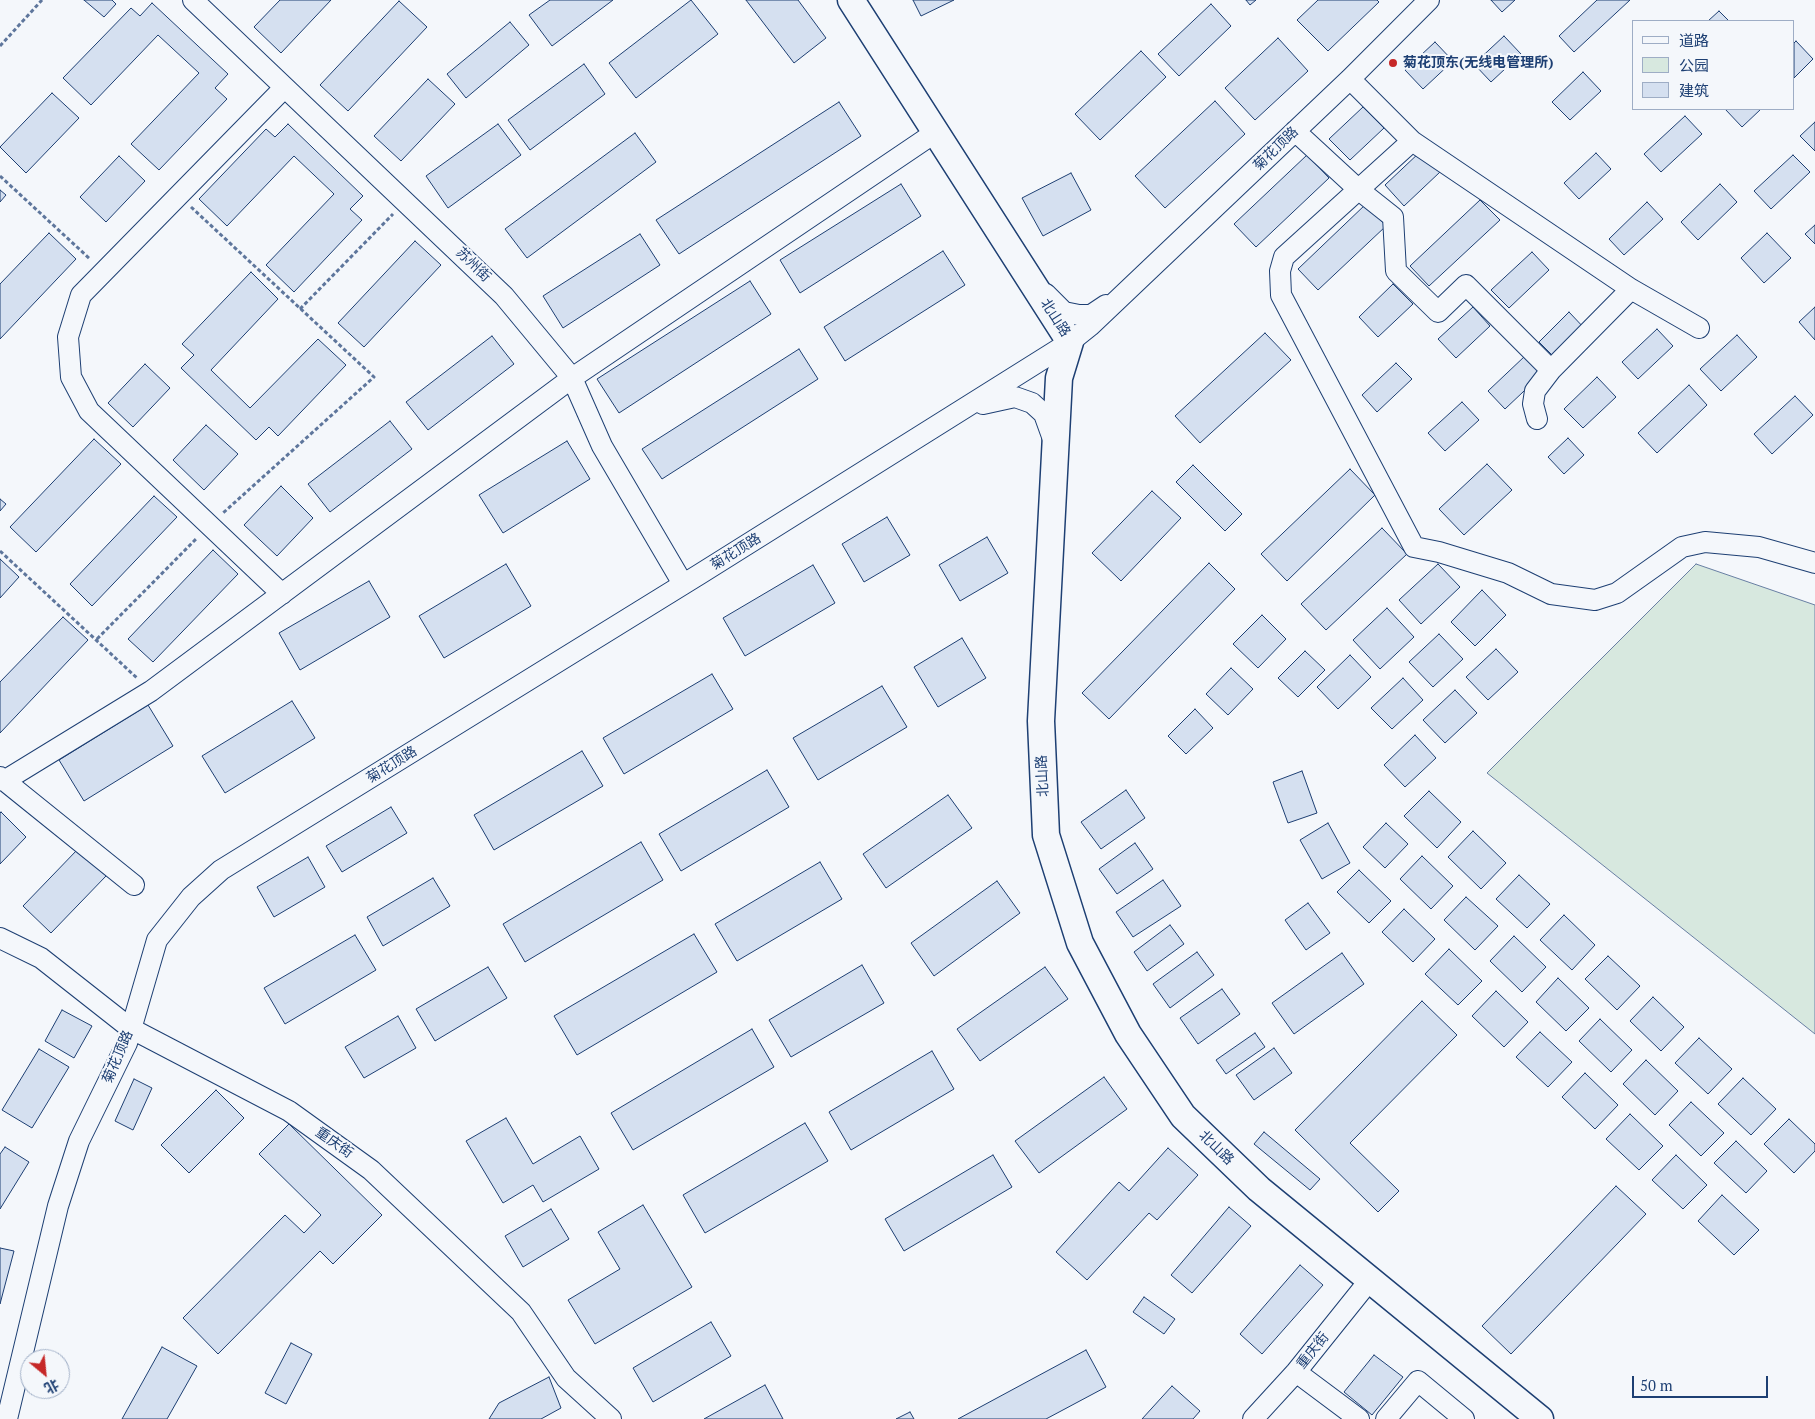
<!DOCTYPE html>
<meta charset="utf-8">
<style>
body{margin:0}
#map{position:relative;width:1815px;height:1419px;overflow:hidden;background:#f4f7fb;font-family:"PT Serif","Noto Sans SC",serif}
canvas{display:block}
.legend{position:absolute;left:1632px;top:20px;width:162px;height:90px;box-sizing:border-box;background:#f4f7fb;border:1px solid #9eadc5;margin:0;padding:6px 9px;list-style:none;font-size:15px;color:#1d3f73}
.legend li{display:flex;align-items:center;gap:10px;height:25px}
.legend b{width:25px;border:1px solid #9eadc5}
.north{position:absolute;left:20px;top:1349px;width:50px;height:50px;box-sizing:border-box;background:#f4f7fb;border:1px solid #9eadc5;border-radius:50%;rotate:152deg;font-size:14px;font-weight:700;line-height:20px;text-align:center;color:#1d3f73}
.north::after{content:'';display:block;margin:auto;width:18px;height:22px;background:#c62828;clip-path:polygon(50% 0,100% 100%,50% 72%,0 100%)}
.scale{position:absolute;left:1632px;top:1376px;width:136px;height:22px;box-sizing:border-box;border:2px solid #1d3f73;border-top:0;padding-left:6px;font-size:15px;line-height:18px;white-space:nowrap;color:#1d3f73;-webkit-text-stroke:4px #f4f7fb;paint-order:stroke}
</style>
<div id="map">
<canvas width="1815" height="1419"></canvas>
<ul class="legend">
<li><b style="height:6px;background:#f4f7fb"></b>道路</li>
<li><b style="height:14px;background:#d7e8df"></b>公园</li>
<li><b style="height:14px;background:#d5e0f0"></b>建筑</li>
</ul>
<div class="north">北</div>
<div class="scale">50 m</div>
</div>
<script>
const ctx = document.querySelector('canvas').getContext('2d');
ctx.lineJoin = 'round';
function fill(path, color) { ctx.fillStyle = color; ctx.fill(path, 'evenodd'); }
const poly = rows => new Path2D(rows.map(r => 'M' + r).join(''));
function strokePath(path, color, width, dash) { ctx.strokeStyle = color; ctx.lineWidth = width; ctx.lineCap = dash ? 'butt' : 'round'; ctx.setLineDash(dash || []); ctx.stroke(path); }
function drawText(font, color, halo, rows, align = 'center') {
  ctx.font = font + ' "PT Serif","Noto Sans SC",serif'; ctx.lineWidth = 4; ctx.setLineDash([]); ctx.textBaseline = 'middle'; ctx.strokeStyle = halo; ctx.fillStyle = color; for (const [text, x, y, turn = 0] of rows) {
    ctx.save(); ctx.translate(x, y); ctx.rotate((+turn || 0) * Math.PI / 180); ctx.textAlign = isNaN(turn) ? turn : align; if (halo) ctx.strokeText(text, 0, 0); ctx.fillText(text, 0, 0); ctx.restore();
  }
}
const green = poly([
 [1696,564,1815,605,1815,1034,1487,773,1696,564]
]);
fill(green, '#d7e8df');
strokePath(green, '#687fa3', 1);
const building = poly([
 [84,0,112,0,116,4,104,17,84,0],
 [280,0,331,0,281,53,254,27,280,0],
 [550,0,613,0,552,46,529,15,550,0],
 [691,0,718,34,636,98,609,63,691,0],
 [746,0,798,0,826,38,794,63,746,0],
 [913,0,954,0,921,16,913,0],
 [1246,0,1256,0,1250,5,1246,0],
 [1318,0,1377,0,1379,2,1328,51,1297,20,1318,0],
 [1491,0,1515,0,1502,12,1491,0],
 [1597,0,1630,0,1574,52,1559,36,1597,0],
 [399,1,427,27,348,111,320,85,399,1],
 [152,3,228,74,215,88,227,99,159,170,131,144,199,73,158,35,91,105,63,78,131,8,140,16,152,3],
 [1211,4,1231,26,1179,76,1158,54,1211,4],
 [1719,11,1729,21,1708,21,1719,11],
 [510,22,529,45,466,98,447,74,510,22],
 [1504,36,1521,54,1491,82,1474,64,1504,36],
 [1278,38,1308,71,1255,120,1225,88,1278,38],
 [1796,41,1813,59,1794,78,1794,43,1796,41],
 [1435,42,1453,61,1423,89,1405,70,1435,42],
 [1141,51,1166,77,1100,140,1075,114,1141,51],
 [584,64,605,94,530,150,508,120,584,64],
 [1583,72,1601,91,1570,120,1552,102,1583,72],
 [428,79,455,104,401,161,374,136,428,79],
 [52,93,79,118,26,173,0,147,52,93],
 [1215,101,1245,134,1165,208,1135,176,1215,101],
 [839,102,861,136,679,254,656,220,839,102],
 [1363,107,1384,128,1350,160,1329,139,1363,107],
 [1725,109,1761,109,1742,127,1725,109],
 [1685,116,1702,134,1661,172,1644,154,1685,116],
 [1815,122,1815,151,1800,136,1815,122],
 [288,124,363,196,350,209,362,220,294,292,266,265,334,194,294,156,227,226,199,199,266,129,275,137,288,124],
 [498,124,521,155,448,208,426,176,498,124],
 [635,133,656,162,527,258,505,229,635,133],
 [1420,152,1440,172,1404,206,1385,185,1420,152],
 [1596,153,1611,169,1579,199,1564,183,1596,153],
 [1307,155,1329,178,1256,247,1234,224,1307,155],
 [1793,155,1810,172,1771,209,1754,191,1793,155],
 [119,156,145,181,106,222,80,197,119,156],
 [1071,173,1091,210,1043,236,1022,198,1071,173],
 [901,184,921,216,800,293,780,260,901,184],
 [1720,184,1737,202,1698,240,1681,222,1720,184],
 [0,190,6,195,0,202,0,190],
 [1480,200,1500,220,1429,286,1410,266,1480,200],
 [1647,202,1663,219,1624,255,1609,239,1647,202],
 [1366,204,1386,226,1318,290,1298,269,1366,204],
 [1815,225,1815,244,1805,234,1815,225],
 [49,233,76,259,0,339,0,284,49,233],
 [1767,233,1791,258,1764,283,1741,258,1767,233],
 [640,234,660,265,563,328,543,296,640,234],
 [415,241,441,265,364,347,338,323,415,241],
 [943,251,965,285,845,361,824,327,943,251],
 [1532,252,1549,270,1509,308,1491,290,1532,252],
 [251,272,278,299,211,370,250,408,318,339,346,365,278,436,269,427,256,440,181,368,194,355,182,344,251,272],
 [750,281,771,314,619,413,597,379,750,281],
 [1393,284,1413,304,1378,337,1359,317,1393,284],
 [1473,307,1490,326,1456,358,1438,339,1473,307],
 [1815,307,1815,340,1799,322,1815,307],
 [1569,312,1586,330,1555,358,1539,342,1569,312],
 [1657,329,1673,346,1638,379,1622,362,1657,329],
 [1265,333,1291,360,1200,443,1175,416,1265,333],
 [1737,335,1757,357,1721,391,1700,369,1737,335],
 [492,336,514,364,428,430,406,402,492,336],
 [799,349,818,379,662,479,642,449,799,349],
 [1525,356,1542,374,1505,409,1488,391,1525,356],
 [1396,363,1412,379,1377,412,1362,395,1396,363],
 [145,364,170,388,133,427,108,403,145,364],
 [1597,377,1616,397,1583,428,1564,409,1597,377],
 [1689,385,1707,405,1657,453,1638,433,1689,385],
 [1795,396,1813,415,1772,454,1754,434,1795,396],
 [1462,402,1479,420,1445,451,1428,433,1462,402],
 [390,421,412,449,330,512,308,484,390,421],
 [206,425,238,454,204,490,173,460,206,425],
 [1568,438,1584,455,1564,474,1548,457,1568,438],
 [94,439,121,464,36,552,10,527,94,439],
 [567,441,590,479,503,533,479,495,567,441],
 [1487,464,1512,490,1464,535,1439,509,1487,464],
 [1193,465,1242,514,1225,531,1176,482,1193,465],
 [1350,469,1375,495,1287,581,1261,554,1350,469],
 [281,486,313,518,277,556,244,525,281,486],
 [1152,491,1181,518,1121,581,1092,553,1152,491],
 [154,496,177,517,92,606,70,584,154,496],
 [0,499,6,504,0,511,0,499],
 [887,517,910,555,864,582,842,544,887,517],
 [1382,528,1407,554,1326,630,1301,604,1382,528],
 [987,537,1008,573,960,601,939,565,987,537],
 [213,550,238,574,153,662,128,639,213,550],
 [0,559,19,577,0,598,0,559],
 [1209,563,1235,589,1109,719,1082,693,1209,563],
 [506,564,531,606,444,658,419,616,506,564],
 [1438,564,1460,587,1421,624,1399,600,1438,564],
 [813,565,835,603,745,656,723,618,813,565],
 [369,581,390,617,300,670,279,633,369,581],
 [1482,590,1506,615,1475,646,1451,622,1482,590],
 [1387,608,1414,637,1380,669,1353,640,1387,608],
 [1262,615,1286,639,1258,668,1233,644,1262,615],
 [63,617,88,640,0,733,0,682,63,617],
 [1439,634,1463,659,1433,687,1409,662,1439,634],
 [962,638,986,678,938,707,914,667,962,638],
 [1496,649,1518,672,1488,700,1466,677,1496,649],
 [1305,651,1325,670,1298,697,1278,678,1305,651],
 [1350,655,1371,677,1338,709,1317,687,1350,655],
 [1231,668,1253,689,1228,715,1206,694,1231,668],
 [712,674,733,709,624,774,603,738,712,674],
 [1403,678,1423,700,1392,729,1371,708,1403,678],
 [882,686,907,727,818,780,793,738,882,686],
 [1455,690,1477,713,1445,743,1423,720,1455,690],
 [292,701,315,738,225,793,202,756,292,701],
 [148,705,173,746,84,801,59,760,148,705],
 [1195,709,1213,728,1186,754,1168,736,1195,709],
 [1415,735,1436,758,1405,787,1384,765,1415,735],
 [582,751,603,786,494,850,474,815,582,751],
 [767,770,789,807,681,871,659,834,767,770],
 [1302,771,1317,813,1288,823,1273,782,1302,771],
 [1126,790,1145,818,1101,849,1081,822,1126,790],
 [1429,791,1461,822,1437,848,1404,816,1429,791],
 [948,795,972,828,886,888,863,854,948,795],
 [391,807,407,833,342,872,326,846,391,807],
 [1,812,26,837,0,864,0,813,1,812],
 [1328,823,1350,863,1322,879,1300,840,1328,823],
 [1386,823,1408,844,1385,868,1363,847,1386,823],
 [1473,831,1506,863,1481,889,1448,857,1473,831],
 [641,842,663,880,525,962,503,924,641,842],
 [1135,843,1153,869,1117,894,1099,869,1135,843],
 [78,849,106,876,51,933,23,906,78,849],
 [1422,856,1453,886,1431,909,1400,879,1422,856],
 [308,857,325,887,274,917,257,887,308,857],
 [820,862,842,899,737,961,715,924,820,862],
 [1359,870,1391,901,1369,923,1337,892,1359,870],
 [1519,875,1550,904,1527,928,1496,899,1519,875],
 [433,878,450,906,383,946,367,917,433,878],
 [1163,880,1181,906,1133,937,1116,912,1163,880],
 [997,881,1020,913,934,976,911,943,997,881],
 [1466,897,1498,926,1475,950,1444,920,1466,897],
 [1308,903,1330,933,1306,950,1285,920,1308,903],
 [1404,909,1435,939,1413,962,1382,932,1404,909],
 [1564,915,1595,945,1572,970,1540,940,1564,915],
 [1170,925,1184,944,1147,971,1134,952,1170,925],
 [694,934,717,972,577,1055,554,1016,694,934],
 [355,935,376,970,285,1024,264,988,355,935],
 [1514,936,1546,967,1522,992,1490,961,1514,936],
 [1449,949,1482,981,1458,1005,1425,974,1449,949],
 [1197,952,1214,975,1170,1008,1153,984,1197,952],
 [1342,953,1364,984,1294,1034,1272,1003,1342,953],
 [1608,956,1640,986,1617,1010,1585,979,1608,956],
 [862,965,884,1003,791,1057,769,1020,862,965],
 [488,967,507,998,435,1041,416,1009,488,967],
 [1045,967,1068,999,980,1061,957,1029,1045,967],
 [1558,978,1589,1008,1566,1031,1536,1002,1558,978],
 [1222,989,1240,1014,1198,1044,1180,1018,1222,989],
 [1496,991,1528,1022,1504,1047,1472,1016,1496,991],
 [1653,997,1684,1027,1661,1051,1630,1021,1653,997],
 [1422,1001,1457,1035,1350,1143,1399,1191,1378,1212,1295,1130,1422,1001],
 [62,1010,92,1026,74,1058,45,1041,62,1010],
 [398,1016,416,1048,364,1078,345,1047,398,1016],
 [1600,1019,1632,1050,1611,1072,1579,1041,1600,1019],
 [752,1029,774,1067,633,1150,611,1113,752,1029],
 [1540,1032,1572,1062,1548,1087,1516,1057,1540,1032],
 [1255,1033,1265,1047,1226,1074,1216,1060,1255,1033],
 [1699,1038,1732,1069,1708,1094,1675,1063,1699,1038],
 [1274,1048,1292,1073,1254,1100,1236,1075,1274,1048],
 [39,1049,69,1067,32,1128,2,1110,39,1049],
 [932,1051,954,1089,851,1150,829,1112,932,1051],
 [1646,1060,1678,1091,1655,1115,1623,1084,1646,1060],
 [1585,1073,1618,1105,1595,1129,1562,1097,1585,1073],
 [1104,1077,1127,1109,1039,1173,1015,1141,1104,1077],
 [1743,1078,1776,1109,1751,1135,1718,1104,1743,1078],
 [134,1079,152,1088,133,1130,115,1121,134,1079],
 [216,1090,244,1118,189,1173,161,1145,216,1090],
 [1691,1102,1724,1133,1701,1156,1669,1125,1691,1102],
 [1630,1114,1663,1146,1639,1170,1606,1139,1630,1114],
 [506,1118,533,1164,580,1136,599,1169,543,1202,533,1185,503,1203,466,1141,506,1118],
 [1789,1119,1815,1144,1815,1151,1794,1173,1764,1144,1789,1119],
 [805,1123,828,1161,705,1233,683,1195,805,1123],
 [289,1124,382,1215,333,1264,320,1251,218,1354,183,1318,285,1215,304,1233,321,1215,259,1154,289,1124],
 [1264,1132,1320,1179,1310,1190,1254,1144,1264,1132],
 [1736,1141,1767,1171,1746,1193,1714,1163,1736,1141],
 [5,1147,29,1162,0,1209,0,1154,5,1147],
 [1168,1148,1198,1175,1157,1220,1149,1213,1087,1280,1056,1252,1119,1182,1129,1191,1168,1148],
 [993,1155,1012,1187,904,1251,885,1219,993,1155],
 [1676,1155,1707,1185,1683,1209,1652,1180,1676,1155],
 [1616,1186,1646,1214,1511,1354,1482,1326,1616,1186],
 [1722,1195,1759,1230,1734,1255,1698,1221,1722,1195],
 [643,1205,692,1287,595,1344,568,1300,620,1269,598,1232,643,1205],
 [1229,1207,1251,1226,1192,1293,1171,1275,1229,1207],
 [551,1209,569,1239,523,1267,505,1236,551,1209],
 [0,1248,14,1251,0,1304,0,1248],
 [1300,1265,1323,1285,1262,1354,1240,1334,1300,1265],
 [1144,1297,1175,1319,1164,1334,1133,1312,1144,1297],
 [711,1322,731,1356,653,1402,633,1368,711,1322],
 [291,1343,312,1354,286,1404,265,1393,291,1343],
 [162,1347,197,1366,167,1419,122,1419,162,1347],
 [1086,1350,1106,1387,1046,1419,958,1419,1086,1350],
 [1374,1355,1403,1377,1372,1415,1344,1392,1374,1355],
 [549,1377,561,1408,541,1419,489,1419,499,1403,549,1377],
 [765,1385,783,1419,704,1419,765,1385],
 [1172,1386,1200,1411,1193,1419,1142,1419,1172,1386],
 [910,1412,914,1419,896,1419,910,1412]
]);
fill(building, '#d5e0f0');
strokePath(building, '#1d3f73', 1);
const minor = poly([
 [193,0,504,296,572,378,602,446,683,584],
 [1350,79,1412,141,1631,289,1699,328],
 [1295,131,1359,190,1393,217,1396,271,1438,312,1466,285,1551,370],
 [1412,141,1284,257,1280,271,1281,295,1414,547,1439,552,1508,573,1551,594,1595,600,1617,593,1682,547,1705,542,1759,547,1815,563],
 [1046,294,1064,312,1079,315,1091,315,1106,305],
 [983,404,1015,397,1032,403,1044,414,1053,439],
 [1537,419,1533,404,1535,391,1551,370,1631,289],
 [282,594,89,411,71,377,68,337,81,295,284,88],
 [0,777,134,885],
 [4,781,151,691,572,378,936,132],
 [0,938,41,958,130,1028,289,1111,371,1170,521,1312,566,1378,611,1419],
 [1296,1372,1359,1419],
 [7,1419,58,1206,79,1141,127,1043,157,940,191,897,221,870,700,574,1070,342,1090,326,1350,79,1429,0],
 [1253,1419,1296,1372,1369,1281],
 [1386,1419,1418,1381,1464,1419]
]);
const major = poly([
 [851,0,1070,342,1059,378,1041,721,1046,835,1080,943,1128,1034,1183,1116,1259,1189,1540,1419]
]);
strokePath(minor, '#1d3f73', 22);
strokePath(major, '#1d3f73', 29);
strokePath(poly([
 [0,46,42,0],
 [0,176,90,259],
 [191,207,374,377,223,513],
 [300,309,393,214],
 [0,551,137,678],
 [97,639,197,538]
]), '#5e769c', 3, [4, 2.5]);
strokePath(minor, '#f4f7fb', 20);
strokePath(major, '#f4f7fb', 26);
for (const [x, y, r, color] of [
 [1393,63,5,"#c62828"]
]) { const dot = new Path2D(); dot.arc(x, y, r, 0, 2 * Math.PI); ctx.fillStyle = color; ctx.fill(dot); strokePath(dot, '#f4f7fb', 2); }
drawText('bold 14px', '#1d3f73', '#f4f7fb', [
 ["菊花顶东(无线电管理所)",1403,63]
], 'left');
drawText('14px', '#1d3f73', '#f4f7fb', [
 ["菊花顶路",1276,149,-44],
 ["苏州街",473,265,44],
 ["北山路",1055,318,57],
 ["菊花顶路",736,552,-32],
 ["菊花顶路",392,765,-32],
 ["北山路",1043,776,-93],
 ["菊花顶路",118,1057,-67],
 ["重庆街",334,1143,35],
 ["北山路",1216,1148,44],
 ["重庆街",1313,1351,-51]
]);
</script>
